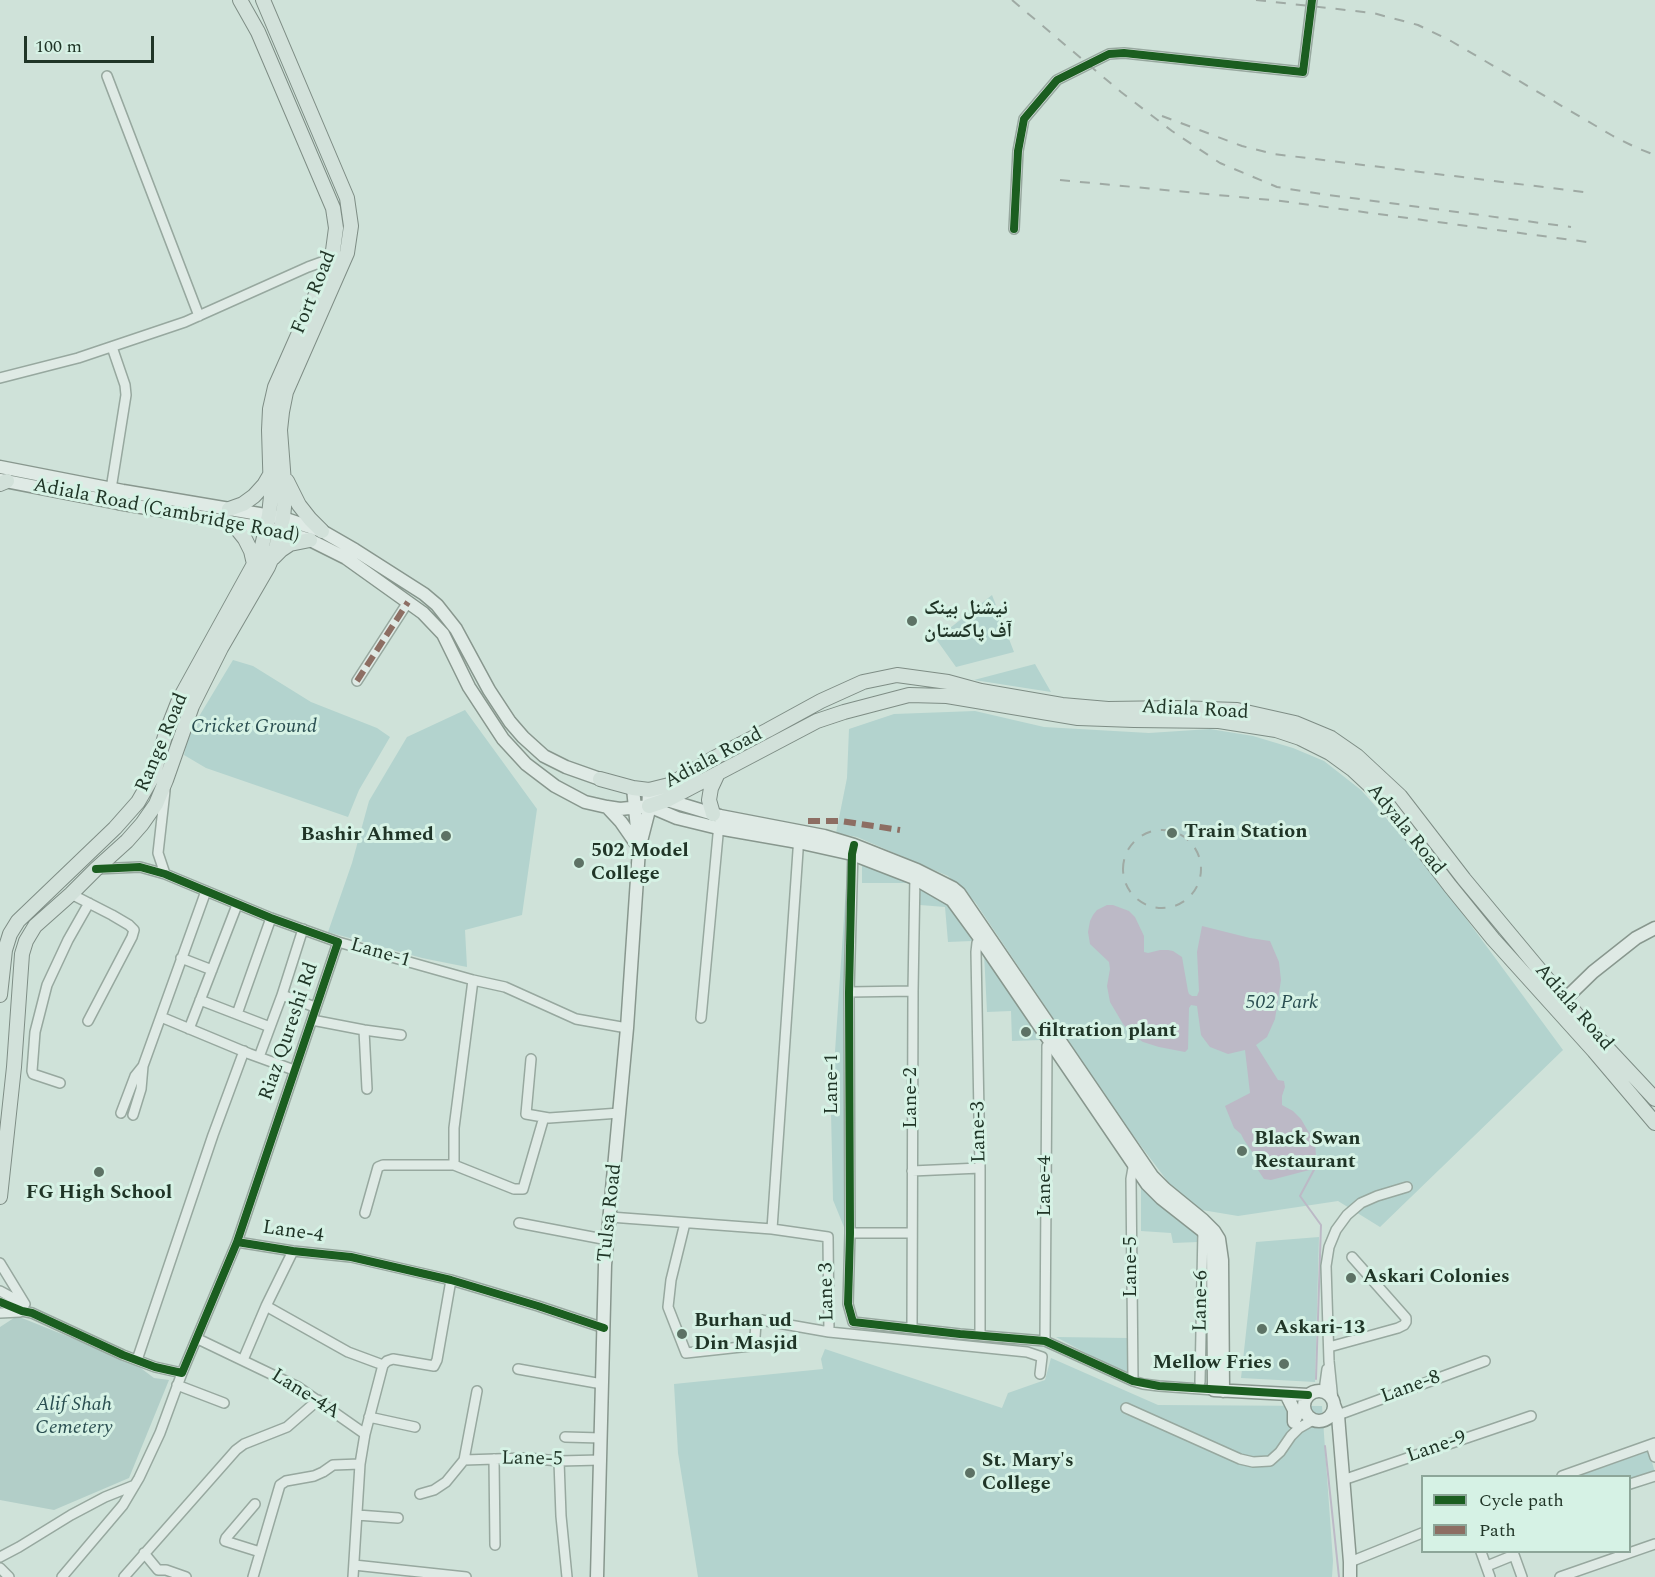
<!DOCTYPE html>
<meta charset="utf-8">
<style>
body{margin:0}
#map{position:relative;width:1655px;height:1577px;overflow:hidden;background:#cfe2d9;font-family:Spectral,serif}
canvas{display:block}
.legend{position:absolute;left:1421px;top:1475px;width:210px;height:78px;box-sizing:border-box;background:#d6f2e5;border:2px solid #8da699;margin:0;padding:8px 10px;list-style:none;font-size:18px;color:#203527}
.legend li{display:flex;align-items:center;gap:12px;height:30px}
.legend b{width:30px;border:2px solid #8da699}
.scale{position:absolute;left:24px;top:36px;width:130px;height:27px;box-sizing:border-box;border:3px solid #203527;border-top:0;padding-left:8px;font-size:18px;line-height:21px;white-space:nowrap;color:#203527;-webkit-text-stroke:4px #d6f2e5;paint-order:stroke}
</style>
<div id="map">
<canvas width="1655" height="1577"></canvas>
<ul class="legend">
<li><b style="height:8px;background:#1b5e20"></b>Cycle path</li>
<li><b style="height:8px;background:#8d6e63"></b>Path</li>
</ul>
<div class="scale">100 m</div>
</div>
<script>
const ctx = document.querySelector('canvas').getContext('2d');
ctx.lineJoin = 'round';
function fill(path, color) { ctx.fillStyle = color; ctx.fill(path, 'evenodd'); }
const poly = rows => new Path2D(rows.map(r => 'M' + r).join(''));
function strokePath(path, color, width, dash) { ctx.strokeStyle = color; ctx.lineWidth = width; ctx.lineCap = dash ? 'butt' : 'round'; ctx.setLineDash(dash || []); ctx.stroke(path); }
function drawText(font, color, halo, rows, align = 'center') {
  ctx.font = font + ' Spectral,"Noto Naskh Arabic",serif'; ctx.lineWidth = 6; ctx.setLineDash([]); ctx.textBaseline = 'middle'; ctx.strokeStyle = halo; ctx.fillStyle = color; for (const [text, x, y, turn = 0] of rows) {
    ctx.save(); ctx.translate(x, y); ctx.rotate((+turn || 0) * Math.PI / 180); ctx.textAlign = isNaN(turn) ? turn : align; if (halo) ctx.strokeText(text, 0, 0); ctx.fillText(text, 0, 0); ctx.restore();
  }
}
fill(poly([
 [992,595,1014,652,956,667,936,639],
 [233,660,253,666,311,702,377,728,390,737,359,790,348,817,206,768,184,755,189,733],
 [1035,664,1051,692,974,680],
 [465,710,537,809,522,915,465,930,467,967,422,958,328,932,352,863,369,801,407,737],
 [975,711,1044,727,1149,733,1210,729,1253,736,1293,748,1324,761,1361,790,1420,856,1563,1050,1380,1227,1338,1201,1238,1216,1202,1210,1171,1186,1123,1122,975,902,948,876,857,837,836,833,847,778,849,729,894,714],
 [848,857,850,858,844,1227,833,1200,831,1112],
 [862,864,909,883,862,883],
 [919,887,948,904,971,936,972,941,948,942,945,907,920,905],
 [984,953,1041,1040,1012,1041,1011,1011,987,1012],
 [1141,1183,1172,1216,1196,1234,1199,1238,1198,1242,1173,1243,1171,1233,1141,1231],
 [1319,1237,1315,1382,1241,1378,1256,1242],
 [1056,1337,1128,1338,1128,1371,1126,1373,1123,1373],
 [825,1349,1002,1408,1008,1393,1045,1380,1051,1358,1158,1405,1322,1406,1333,1561,1332,1577,698,1577,678,1453,674,1384,823,1369,821,1359],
 [1649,1451,1655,1473,1630,1481,1630,1476,1578,1476]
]), '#b3d3ce');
fill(poly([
 [17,1316,134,1363,154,1378,169,1380,129,1478,54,1510,0,1500,0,1327]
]), '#b2cec8');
fill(poly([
 [1107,905,1113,905,1129,911,1135,917,1144,936,1144,952,1148,953,1160,950,1168,950,1173,951,1182,957,1188,991,1189,994,1192,996,1197,996,1199,991,1197,952,1202,926,1250,938,1270,941,1279,962,1281,980,1275,1019,1267,1037,1256,1045,1278,1080,1284,1081,1285,1087,1282,1096,1282,1105,1293,1111,1301,1119,1315,1143,1317,1168,1271,1180,1264,1179,1254,1164,1255,1156,1244,1140,1241,1134,1234,1128,1225,1106,1250,1093,1245,1050,1228,1054,1210,1047,1201,1035,1197,1006,1191,1005,1189,1008,1188,1049,1185,1052,1159,1047,1143,1042,1134,1036,1123,1024,1110,1002,1107,986,1110,969,1109,962,1090,944,1088,932,1090,921,1093,915,1097,910]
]), '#bcb9c6');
strokePath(poly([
 [1316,1166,1300,1196,1321,1225,1316,1379],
 [1325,1446,1339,1577]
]), '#bcb9c6', 2);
const street = poly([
 [107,76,199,316],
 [1014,229,1018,151,1024,119,1057,80,1109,54,1124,53,1303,72,1312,0],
 [0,378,78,358,185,322,308,267,333,258],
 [111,489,126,395,125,385,112,347],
 [357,681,408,602],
 [165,791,158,853,165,874],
 [853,850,849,992,850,1233,848,1304,853,1322,960,1334,1045,1341,1133,1381,1143,1384,1159,1386,1214,1390],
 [96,869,140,867,165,874,271,918,338,942,237,1242],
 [71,894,112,915,129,925,134,930,132,937,88,1021],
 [338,942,473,980,505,987,576,1019,627,1028],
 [181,958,212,970],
 [473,980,454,1128,454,1165,514,1189,523,1189,544,1117],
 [849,992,913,991],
 [282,995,315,1007],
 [200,1000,270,1027],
 [237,1014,271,918],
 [161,1017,250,1054,294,1070],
 [701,1018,719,824],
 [312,1020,364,1030,401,1035],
 [189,1029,237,905],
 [364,1030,367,1089],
 [259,1057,282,995,303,929],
 [531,1059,526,1114,549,1118,620,1113],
 [60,1083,33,1074,32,1071,35,1032,47,985,68,940,89,903],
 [121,1113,135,1076,143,1066],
 [133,1115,141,1089,143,1066,206,891],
 [912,1171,980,1168],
 [365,1213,378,1167,383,1165,454,1165],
 [610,1217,772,1229,828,1237,829,1332,1027,1352,1042,1357,1040,1374],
 [519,1223,608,1240],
 [685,1223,671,1280,668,1307,686,1353,750,1346,753,1343,755,1337,756,1323,758,1320,761,1320,829,1332],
 [772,1229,799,836],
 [850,1233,912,1233],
 [0,1263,25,1304],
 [0,1291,24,1304],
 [0,1302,22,1311,32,1313,123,1355,155,1367,182,1373,237,1242,293,1251,351,1257,451,1280,538,1306,604,1328],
 [266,1306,348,1352,383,1365,387,1361,393,1359,434,1366,437,1360,451,1280],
 [0,1313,20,1312],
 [912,1328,913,991,915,875],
 [980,1335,980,1168,976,952,977,943,982,935],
 [198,1339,298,1387,365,1434],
 [1045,1341,1047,1050,1047,1046,1054,1040],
 [1329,1347,1398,1328,1404,1325,1406,1322,1406,1318,1352,1257],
 [137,1360,213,1135,244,1051],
 [243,1360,266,1306,293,1251],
 [518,1369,602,1384],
 [1133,1381,1131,1179,1134,1162],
 [1200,1382,1203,1229],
 [177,1385,224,1403],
 [1324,1391,1327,1369],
 [1333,1401,1329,1361,1326,1266,1329,1247,1336,1230,1347,1215,1361,1203,1377,1196,1407,1187],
 [1126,1408,1240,1459,1253,1462,1270,1461,1280,1452,1291,1436,1299,1428,1313,1420],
 [1338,1415,1485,1361],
 [369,1417,415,1427],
 [1295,1422,1303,1406],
 [565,1437,601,1438],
 [1651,1445,1655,1457],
 [494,1459,495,1545],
 [464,1460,526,1458,559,1461,601,1460],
 [559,1461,561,1516,567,1577],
 [1562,1476,1655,1443],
 [1343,1480,1531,1416],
 [1630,1484,1655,1476],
 [420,1494,434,1490,446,1482,464,1460,477,1391],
 [255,1504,226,1538,225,1541,260,1552],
 [357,1515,398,1518],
 [1481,1552,1490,1577],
 [1513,1552,1522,1577],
 [144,1553,158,1570,166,1570,186,1577],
 [0,1557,19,1547,71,1515,105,1497,135,1485],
 [1350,1562,1422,1533],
 [354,1565,466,1577],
 [1487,1566,1514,1555],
 [0,1568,9,1577],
 [62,1577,123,1505,139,1478,160,1433,182,1373],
 [124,1577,236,1450,244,1444,287,1427,318,1400],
 [253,1577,280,1485,286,1481,314,1476,323,1472,333,1465,360,1464],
 [353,1577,360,1464,365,1434,383,1365],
 [1560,1577,1655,1544]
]);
const secondary = poly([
 [0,467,123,491,283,518,322,531,355,550,424,594,437,605,456,629,489,690,510,722,523,737,544,756,566,767,600,779],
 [0,480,118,503,281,531,310,540,346,558,423,613,443,634,469,687,503,739,526,764,555,786,585,802,607,807,620,809,649,806,677,818,718,828,798,842,852,854,914,878,952,900,979,937,1147,1184,1161,1198,1203,1231,1210,1241,1213,1251,1214,1390,1308,1395],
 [607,807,621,822,637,845],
 [639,849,648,814,649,790,667,800,720,816,824,836,854,845,917,870,953,888,959,893,1152,1176,1165,1189,1203,1220,1214,1231,1219,1239,1222,1260,1223,1391],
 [1558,1006,1593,972,1636,938,1655,928],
 '1304 1406a15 15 0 1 1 30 0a15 15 0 1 1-30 0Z',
 [1286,1394,1294,1410,1294,1422],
 [1334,1405,1338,1415,1339,1428,1350,1562,1350,1577],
 [597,1577,605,1265,627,1028,639,849,633,788]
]);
const primary = poly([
 [287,481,299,505,310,519,322,531],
 [0,484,7,481],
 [229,509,243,504,254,496,264,485,271,473],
 [225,521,237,529,245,539,251,551,254,564],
 [273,558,281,550,290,544,310,540],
 [600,779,633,788,649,790,669,785,714,758,768,730,821,701,863,682,897,675,948,682,981,691,1062,705,1108,709,1175,708,1237,710,1295,723,1331,738,1357,756,1400,796,1464,879,1583,1022,1655,1099],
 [649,806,667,800,817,721,844,712,909,695,947,696,1078,718,1134,720,1219,721,1276,730,1300,738,1330,753,1352,769,1382,797,1450,886,1493,939,1594,1051,1655,1123],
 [713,814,709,800,711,788,718,773],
 [0,995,5,950,10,934,18,921,115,828,138,802,153,776,166,733,179,700,254,564,262,546,269,515,271,496,269,430,270,409,275,387,332,258,336,228,333,208,258,32,240,0],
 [0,1197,14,1067,22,954,26,941,35,926,71,894,96,869,127,841,142,824,156,804,166,780,192,706,221,648,268,567,276,548,283,518,285,496,280,430,282,412,286,392,347,253,351,226,347,198,263,0]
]);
strokePath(street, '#97a89f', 12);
strokePath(secondary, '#88978e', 15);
strokePath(primary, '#7e8d85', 16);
strokePath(street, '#dfeae5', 9);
strokePath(secondary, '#dfeae5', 12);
strokePath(primary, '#d2e1da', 14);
strokePath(poly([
 [1012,0,1121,92,1172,131,1220,163,1277,187,1321,194,1571,227],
 [1256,0,1373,13,1418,25,1451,41,1613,136,1637,148,1655,155],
 [1162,116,1242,146,1274,154,1592,193],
 [1060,180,1281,201,1587,242],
 '1123 869a39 39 0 1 1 78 0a39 39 0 1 1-78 0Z'
]), '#9faaa4', 2, [10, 10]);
strokePath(poly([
 [357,681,408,602],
 [808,821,841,821,900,830]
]), '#8d6e63', 6, [12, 6]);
strokePath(poly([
 [1014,229,1018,151,1024,119,1057,80,1109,54,1124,53,1303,72,1312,0],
 [854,845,852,854,849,992,850,1233,848,1304,853,1322,960,1334,1045,1341,1133,1381,1159,1386,1308,1395],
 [96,869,140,867,165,874,271,918,338,942,237,1242],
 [0,1302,22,1311,32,1313,123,1355,155,1367,182,1373,237,1242,293,1251,351,1257,451,1280,538,1306,604,1328]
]), '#1b5e20', 8);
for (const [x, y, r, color] of [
 [912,621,6,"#5d7265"],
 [1172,833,6,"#5d7265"],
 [446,836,6,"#5d7265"],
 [579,863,6,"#5d7265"],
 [1026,1032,6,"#5d7265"],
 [1242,1151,6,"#5d7265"],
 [99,1172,6,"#5d7265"],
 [1351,1278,6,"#5d7265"],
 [1262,1329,6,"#5d7265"],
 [682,1334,6,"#5d7265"],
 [1284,1364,6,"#5d7265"],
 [970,1473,6,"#5d7265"]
]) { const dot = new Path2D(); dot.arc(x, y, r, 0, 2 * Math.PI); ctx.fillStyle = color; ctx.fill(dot); strokePath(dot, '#d6f2e5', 2); }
drawText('20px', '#203527', '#d6f2e5', [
 ["Fort Road",315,293,-68],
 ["Adiala Road (Cambridge Road)",166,512,11],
 ["Adiala Road",1195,711,3],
 ["Range Road",163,743,-67],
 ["Adiala Road",714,759,-28],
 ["Adyala Road",1405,830,51],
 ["Lane-1",380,954,16],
 ["Adiala Road",1573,1008,49],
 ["Riaz Qureshi Rd",290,1032,-71],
 ["Lane-1",833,1084,-90],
 ["Lane-2",912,1098,-90],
 ["Lane-3",980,1132,-91],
 ["Lane-4",1046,1186,-90],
 ["Tulsa Road",611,1213,-84],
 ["Lane-4",293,1233,8],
 ["Lane-5",1132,1267,-90],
 ["Lane 3",828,1292,-91],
 ["Lane-6",1202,1301,-89],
 ["Lane-8",1411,1388,-20],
 ["Lane-4A",305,1395,32],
 ["Lane-9",1437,1448,-19],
 ["Lane-5",532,1460,1]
]);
drawText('bold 20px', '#203527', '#d6f2e5', [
 ["نیشنل بینک",924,610],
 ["آف پاکستان",924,633],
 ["Train Station",1184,833],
 ["Bashir Ahmed",434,836,"right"],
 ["502 Model",591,852],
 ["College",591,875],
 ["filtration plant",1038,1032],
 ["Black Swan",1254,1140],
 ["Restaurant",1254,1163],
 ["FG High School",99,1194,"center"],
 ["Askari Colonies",1363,1278],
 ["Burhan ud",694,1322],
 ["Din Masjid",694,1345],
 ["Askari-13",1274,1329],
 ["Mellow Fries",1272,1364,"right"],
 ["St. Mary's",982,1462],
 ["College",982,1485]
], 'left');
drawText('italic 20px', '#294d50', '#d6f2e5', [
 ["Cricket Ground",254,728],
 ["502 Park",1282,1004],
 ["Alif Shah",74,1406],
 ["Cemetery",74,1429]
]);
</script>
